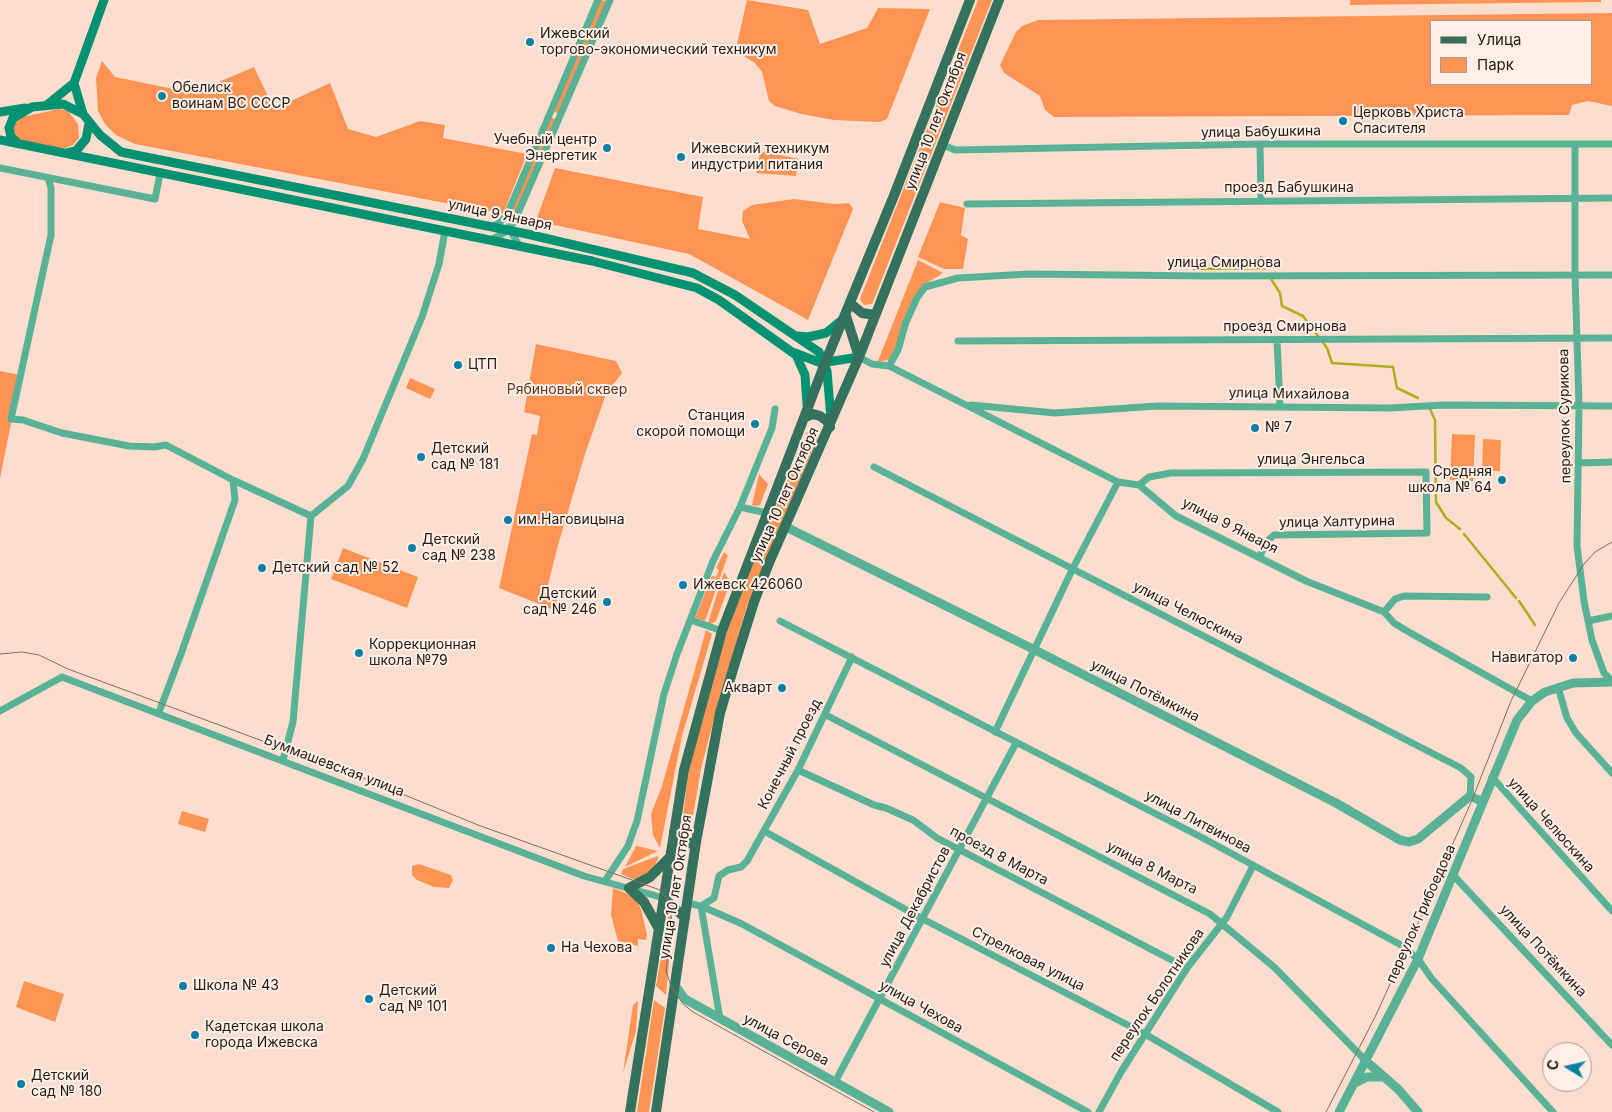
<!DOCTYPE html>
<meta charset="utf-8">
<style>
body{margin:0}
#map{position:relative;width:1612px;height:1112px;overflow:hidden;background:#fddece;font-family:Inter,sans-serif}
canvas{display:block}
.legend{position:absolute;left:1430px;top:20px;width:162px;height:65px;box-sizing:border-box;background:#ffefe7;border:1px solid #a99a92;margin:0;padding:6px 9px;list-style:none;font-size:15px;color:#271a12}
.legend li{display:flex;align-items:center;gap:10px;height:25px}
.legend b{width:25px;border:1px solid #a99a92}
.north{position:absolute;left:1542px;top:1042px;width:50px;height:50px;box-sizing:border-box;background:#ffefe7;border:1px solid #a99a92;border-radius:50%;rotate:279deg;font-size:14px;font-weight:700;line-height:20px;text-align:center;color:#271a12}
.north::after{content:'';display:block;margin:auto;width:18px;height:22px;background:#0f7fa7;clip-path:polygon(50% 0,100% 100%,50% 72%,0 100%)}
</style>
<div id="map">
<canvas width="1612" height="1112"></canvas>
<ul class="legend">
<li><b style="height:6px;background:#34725e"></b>Улица</li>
<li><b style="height:14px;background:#fe9454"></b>Парк</li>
</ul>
<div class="north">С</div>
</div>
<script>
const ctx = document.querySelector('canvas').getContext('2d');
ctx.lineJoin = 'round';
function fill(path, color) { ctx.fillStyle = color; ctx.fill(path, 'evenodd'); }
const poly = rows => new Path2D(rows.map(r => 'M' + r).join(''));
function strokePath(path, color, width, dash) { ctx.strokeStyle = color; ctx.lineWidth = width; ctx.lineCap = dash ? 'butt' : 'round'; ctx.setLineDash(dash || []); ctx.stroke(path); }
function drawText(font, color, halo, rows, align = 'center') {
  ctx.font = font + ' Inter,sans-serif'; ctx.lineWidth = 4; ctx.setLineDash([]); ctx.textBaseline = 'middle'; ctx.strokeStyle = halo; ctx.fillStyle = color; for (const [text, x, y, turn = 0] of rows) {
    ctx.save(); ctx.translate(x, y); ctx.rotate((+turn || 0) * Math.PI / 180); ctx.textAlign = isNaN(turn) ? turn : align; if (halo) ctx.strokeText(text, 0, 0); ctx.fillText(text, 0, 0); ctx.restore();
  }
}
fill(poly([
 [600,0,607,1,559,114,553,111],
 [747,0,808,10,820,44,867,28,878,8,930,9,887,119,880,122,834,120,801,114,775,106,769,101,762,72,755,63,745,57,737,44],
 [978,0,992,0,872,304,864,305,860,299],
 [1350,0,1601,0,1601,2,1350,5],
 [1612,13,1612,106,1588,101,1572,105,1569,115,1054,117,1045,110,1040,96,1004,73,1000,65,1016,32,1022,26,1038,20],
 [1591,21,1591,84,1431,84,1431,21],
 [102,61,115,77,193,93,254,67,274,109,330,83,348,129,376,137,420,121,445,125,443,138,527,154,503,214,135,144,116,135,105,124,98,111,96,78],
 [59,109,68,111,78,124,79,138,73,145,62,149,23,141,15,135,13,128,16,121,22,117],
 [551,117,557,120,517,212,511,209],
 [766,152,799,159,796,176,756,173,760,153],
 [555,168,703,197,698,229,750,239,742,221,743,211,752,205,794,199,834,204,849,203,853,209,808,320,689,254,536,221],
 [940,202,965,208,961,235,968,239,963,269,944,269,918,257],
 [918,260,943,273,922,286,891,359,880,362,878,361],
 [536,344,616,361,622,373,606,394,585,454,558,545,547,589,559,593,554,610,499,588,532,434,537,435,540,416,524,412],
 [0,371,21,375,0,478],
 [410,378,435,389,430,399,406,388],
 [807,432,818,437,747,606,719,699,701,769,689,839,684,840,680,838,689,770,708,690,738,599],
 [1452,434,1475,435,1473,481,1450,480],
 [1483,439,1501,440,1500,471,1482,471],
 [759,474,768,484,760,505,756,506,752,505],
 [343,548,418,577,407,608,331,579],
 [724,552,728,555,705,621,695,618,712,576,716,577,719,570,716,568],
 [724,572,730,583,716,621,711,624,708,623],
 [706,630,712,634,682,736,660,848,653,835,651,814,662,786],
 [182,811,209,819,205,832,178,824],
 [637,846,658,851,625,867,636,846],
 [658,856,658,859,652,870,638,881,621,874,623,869],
 [419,864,451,875,453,880,449,888,434,887,417,880,412,875,412,866],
 [613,888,630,895,638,903,641,909,647,935,646,940,638,939,638,946,618,941,611,915],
 [670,915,673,920,666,995,656,986,668,917],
 [24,981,64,994,55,1022,16,1007],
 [654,1000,665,1008,649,1112,637,1112],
 [638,1001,636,1031,623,1073,633,1005]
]), '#fe9454');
strokePath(poly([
 [1261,257,1269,268],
 [1194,269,1269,268],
 [1271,279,1280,293,1282,306,1303,316,1327,348,1332,363,1393,367,1397,388,1418,398],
 [1430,409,1435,420,1436,502,1446,518,1460,529],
 [1464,534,1516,598],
 [1519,601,1535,625]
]), '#aeaf1d', 2.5);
strokePath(poly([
 [941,144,955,150,1260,144,1612,144],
 [1260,144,1261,201],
 [1575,144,1575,275,1579,405,1577,546,1584,601,1592,640,1604,673,1612,681],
 [0,168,155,199,160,174],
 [48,178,51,188,51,235,11,419,23,420,62,433,129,446,154,447,166,445,233,480,311,516,348,486,363,459,422,317,439,264,445,231],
 [967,204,1612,198],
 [493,227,506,217,598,0],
 [508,227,519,245],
 [491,240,509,230,515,220,610,0],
 [1277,340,1280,406],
 [958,341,1612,338],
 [859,357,872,364,889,366,1118,482,1139,485,1176,516,1306,581,1384,612,1394,623,1407,631,1532,701],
 [889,366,898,350,906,322,917,298,925,287,958,278,1028,274,1205,276,1612,275],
 [971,405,1055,413,1157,406,1391,408,1443,405,1612,406],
 [1578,463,1612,462],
 [874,467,1461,768,1471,777,1470,796],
 [1139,485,1149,477,1171,473,1426,472,1427,533,1274,535,1265,543,1260,557],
 [740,507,767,513],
 [1384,612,1395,599,1404,596,1487,597],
 [691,620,722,631],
 [780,621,1201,837,1401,945,1418,959,1432,979,1553,1112],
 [1588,621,1612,616],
 [1558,687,1567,718,1576,733,1612,773],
 [0,711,62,677,584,876,664,898],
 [159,712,181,654,235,500,233,480],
 [826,715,1210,914,1274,967,1367,1062],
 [995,732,1073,568,1118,482],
 [283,760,293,722,311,516],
 [798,770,874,805,886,808,913,820,937,838,1187,968],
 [1492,777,1612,911],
 [764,831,921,918,1145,1034,1278,1112],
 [1454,876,1612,1045],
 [605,881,628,846,637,821,664,694,677,654,713,561,740,507,772,428,775,409],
 [687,903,701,906,742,924,1088,1112],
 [701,906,714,898,719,876,728,870,741,867,747,861,798,770,852,657],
 [701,906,720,1019],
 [835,1082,1016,743],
 [1099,1112,1121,1072,1187,968,1227,917,1253,866]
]), '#5ab296', 7);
strokePath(poly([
 [786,527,1035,650,1336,803,1400,840,1409,842,1418,839,1470,796,1483,802],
 [675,985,685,999,889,1112],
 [1367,1062,1398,1089,1418,1112],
 [1355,1083,1367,1077,1383,1077],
 [1339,1112,1418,959,1517,720,1532,701,1545,692,1573,683,1612,682]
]), '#5ab296', 9);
strokePath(poly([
 [74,83,83,114],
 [48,104,74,83,104,0],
 [0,112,25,108],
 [0,140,592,261,697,288,719,300,796,355,805,375,807,405],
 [19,144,11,137,9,128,13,118,32,107,63,104,83,114,100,135,121,152,527,234,693,273,735,295,819,352,827,371,831,419],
 [66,153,76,151,86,139,89,123],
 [798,336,808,337,826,333,842,320],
 [795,353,821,363,859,357]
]), '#049272', 9);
strokePath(poly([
 [850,303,862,313,875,315],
 [846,316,859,357],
 [805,417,813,414,820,416,827,421,830,427],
 [674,832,677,841,683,844,696,842],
 [664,898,685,918],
 [659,929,644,902,629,888,650,877,669,858],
 [630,1112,684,770,722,631,825,363,893,198,970,0],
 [656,1112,696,842,720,713,734,666,754,602,769,563,859,357,999,0]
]), '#34725e', 10);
strokePath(poly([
 [0,654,22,652,39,655,68,669,368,780,478,825,660,890,667,899,672,920,666,971,671,986,683,1004,693,1012,874,1112],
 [1326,1112,1375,1017,1419,921,1472,800,1511,701,1559,603,1584,564,1595,552,1612,542]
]), '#816d61', 1);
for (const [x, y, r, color] of [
 [530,42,5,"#0f7fa7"],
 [162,96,5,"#0f7fa7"],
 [1343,121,5,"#0f7fa7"],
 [607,148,5,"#0f7fa7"],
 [681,157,5,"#0f7fa7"],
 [458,365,5,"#0f7fa7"],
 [755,424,5,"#0f7fa7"],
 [1255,428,5,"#0f7fa7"],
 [421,457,5,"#0f7fa7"],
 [1502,480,5,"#0f7fa7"],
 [508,520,5,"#0f7fa7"],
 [412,548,5,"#0f7fa7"],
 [262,568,5,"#0f7fa7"],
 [683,585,5,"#0f7fa7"],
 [607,602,5,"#0f7fa7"],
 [359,653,5,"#0f7fa7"],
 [1573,658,5,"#0f7fa7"],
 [782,688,5,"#0f7fa7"],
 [551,948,5,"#0f7fa7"],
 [183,986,5,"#0f7fa7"],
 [369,999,5,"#0f7fa7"],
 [195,1035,5,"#0f7fa7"],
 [21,1084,5,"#0f7fa7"]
]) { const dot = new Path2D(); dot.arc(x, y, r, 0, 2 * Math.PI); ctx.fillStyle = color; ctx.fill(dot); strokePath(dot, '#ffefe7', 2); }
drawText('14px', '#271a12', '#ffefe7', [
 ["Ижевский",540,34],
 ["торгово-экономический техникум",540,50],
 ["Обелиск",172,88],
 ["воинам ВС СССР",172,104],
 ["Церковь Христа",1353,113],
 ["Спасителя",1353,129],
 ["Учебный центр",597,140,"right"],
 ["Энергетик",597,156,"right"],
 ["Ижевский техникум",691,149],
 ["индустрии питания",691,165],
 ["ЦТП",468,365],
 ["Станция",745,416,"right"],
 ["скорой помощи",745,432,"right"],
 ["№ 7",1265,428],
 ["Детский",431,449],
 ["сад № 181",431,465],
 ["Средняя",1492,472,"right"],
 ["школа № 64",1492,488,"right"],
 ["им.Наговицына",518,520],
 ["Детский",422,540],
 ["сад № 238",422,556],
 ["Детский сад № 52",272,568],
 ["Ижевск 426060",693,585],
 ["Детский",597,594,"right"],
 ["сад № 246",597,610,"right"],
 ["Коррекционная",369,645],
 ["школа №79",369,661],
 ["Навигатор",1563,658,"right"],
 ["Акварт",772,688,"right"],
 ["На Чехова",561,948],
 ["Школа № 43",193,986],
 ["Детский",379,991],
 ["сад № 101",379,1007],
 ["Кадетская школа",205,1027],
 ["города Ижевска",205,1043],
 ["Детский",31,1076],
 ["сад № 180",31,1092]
], 'left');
drawText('14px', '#271a12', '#ffefe7', [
 ["улица 10 лет Октября",936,121,-69],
 ["улица Бабушкина",1261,132,-1],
 ["проезд Бабушкина",1289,188],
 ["улица 9 Января",500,215,12],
 ["улица Смирнова",1224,263],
 ["проезд Смирнова",1285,327],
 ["улица Михайлова",1289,394,1],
 ["переулок Сурикова",1565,416,-91],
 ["улица Энгельса",1311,460],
 ["улица 10 лет Октября",785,495,-66],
 ["улица Халтурина",1337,522,-1],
 ["улица 9 Января",1230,526,27],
 ["улица Челюскина",1188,613,27],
 ["улица Потёмкина",1145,691,27],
 ["Конечный проезд",790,754,-63],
 ["Буммашевская улица",334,766,21],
 ["улица Литвинова",1198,822,28],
 ["улица Челюскина",1551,825,48],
 ["проезд 8 Марта",999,856,28],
 ["улица 8 Марта",1152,868,27],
 ["улица 10 лет Октября",676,887,-81],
 ["улица Декабристов",915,907,-62],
 ["переулок Грибоедова",1421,914,-66],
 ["улица Потёмкина",1543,951,47],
 ["Стрелковая улица",1028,959,27],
 ["переулок Болотникова",1157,995,-56],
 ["улица Чехова",921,1007,29],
 ["улица Серова",786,1040,28]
]);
drawText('14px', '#63371d', '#ffefe7', [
 ["Рябиновый сквер",567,390]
]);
</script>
